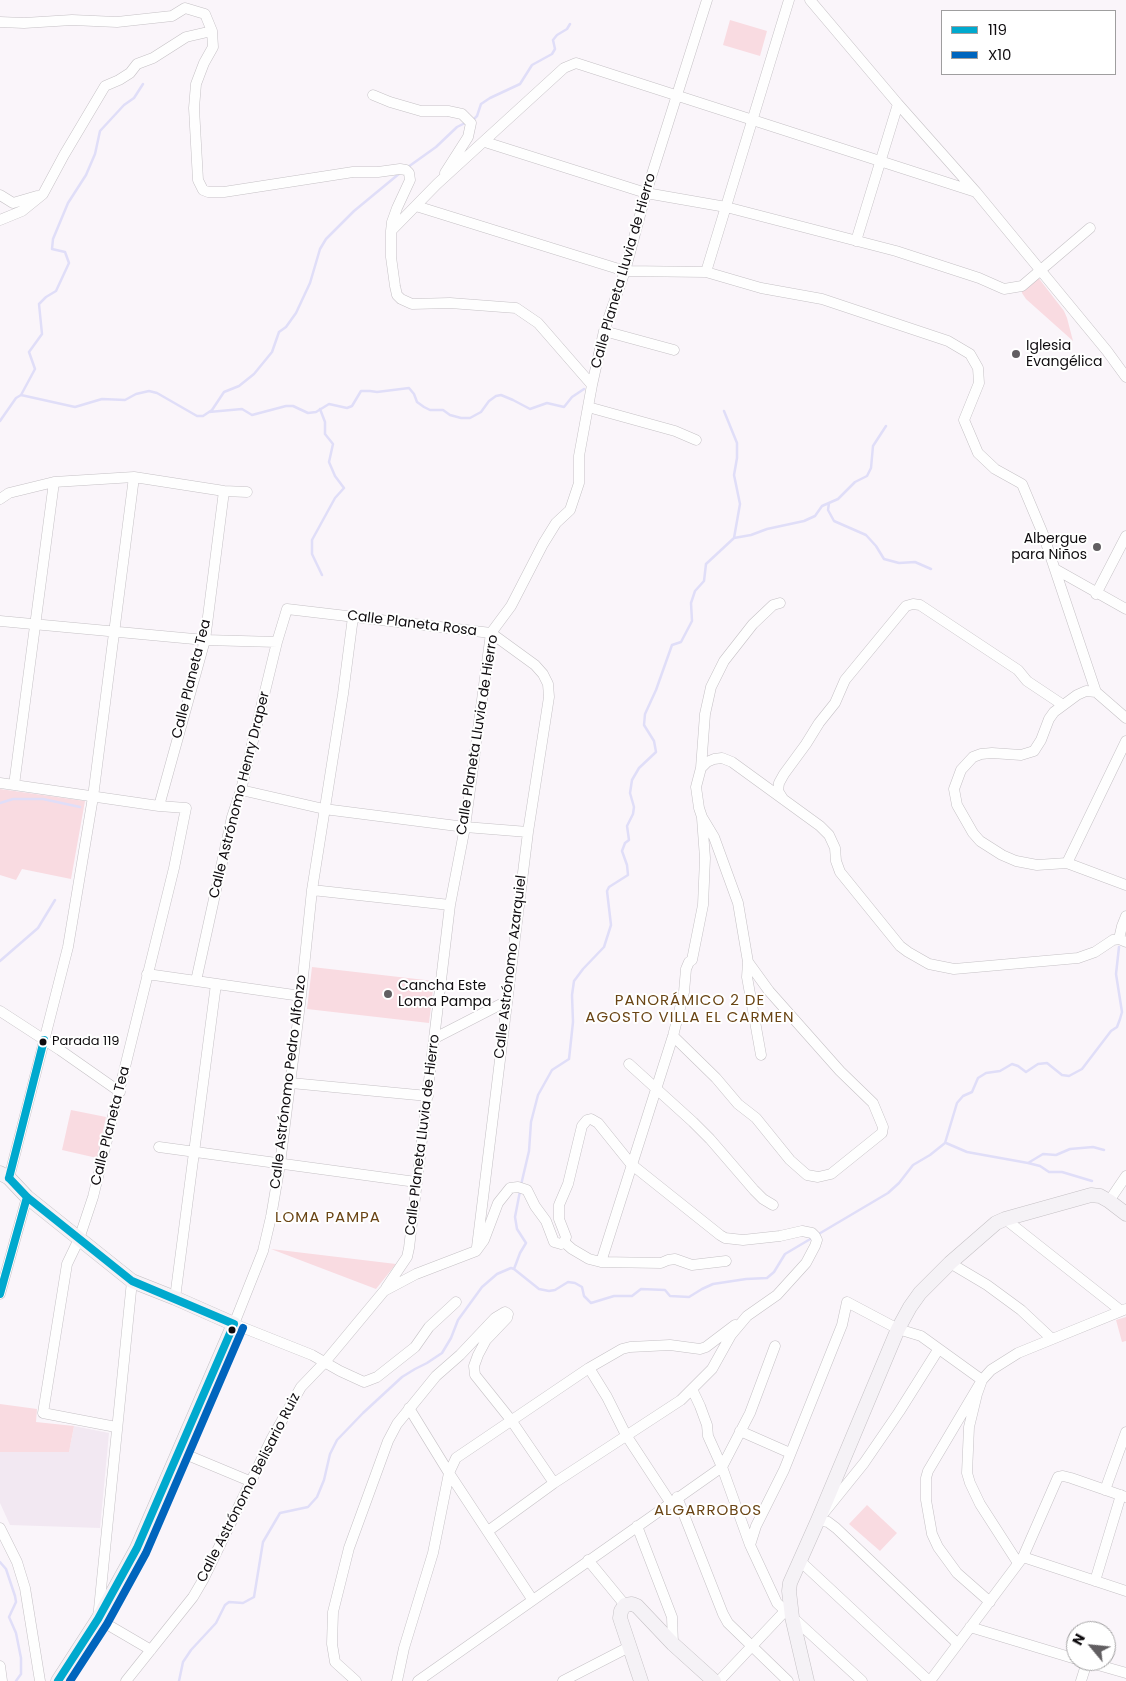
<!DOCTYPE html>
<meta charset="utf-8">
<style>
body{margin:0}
#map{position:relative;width:1126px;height:1681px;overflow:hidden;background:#faf5fa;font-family:Poppins,sans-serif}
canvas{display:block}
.legend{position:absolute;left:941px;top:10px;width:175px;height:65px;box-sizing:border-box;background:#fff;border:1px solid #9f9e9f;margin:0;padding:6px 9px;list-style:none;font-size:15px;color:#0f0c0f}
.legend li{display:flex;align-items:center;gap:10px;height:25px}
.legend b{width:25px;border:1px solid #9f9e9f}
.north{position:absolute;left:1066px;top:1621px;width:50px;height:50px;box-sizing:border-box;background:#fff;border:1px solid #9f9e9f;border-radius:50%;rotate:298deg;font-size:14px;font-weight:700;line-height:20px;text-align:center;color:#0f0c0f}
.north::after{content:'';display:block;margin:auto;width:18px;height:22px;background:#615e61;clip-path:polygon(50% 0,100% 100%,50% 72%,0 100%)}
</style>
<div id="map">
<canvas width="1126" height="1681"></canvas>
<ul class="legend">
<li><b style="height:6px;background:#00a9ce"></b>119</li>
<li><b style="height:6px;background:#0065bd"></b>X10</li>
</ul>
<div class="north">N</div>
</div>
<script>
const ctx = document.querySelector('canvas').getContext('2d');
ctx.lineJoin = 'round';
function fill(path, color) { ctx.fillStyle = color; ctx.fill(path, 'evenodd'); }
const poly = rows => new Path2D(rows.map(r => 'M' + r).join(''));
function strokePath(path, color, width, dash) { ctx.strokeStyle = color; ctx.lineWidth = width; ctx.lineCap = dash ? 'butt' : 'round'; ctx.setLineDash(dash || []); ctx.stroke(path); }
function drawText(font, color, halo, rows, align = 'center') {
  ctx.font = font + ' Poppins,sans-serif'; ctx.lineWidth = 4; ctx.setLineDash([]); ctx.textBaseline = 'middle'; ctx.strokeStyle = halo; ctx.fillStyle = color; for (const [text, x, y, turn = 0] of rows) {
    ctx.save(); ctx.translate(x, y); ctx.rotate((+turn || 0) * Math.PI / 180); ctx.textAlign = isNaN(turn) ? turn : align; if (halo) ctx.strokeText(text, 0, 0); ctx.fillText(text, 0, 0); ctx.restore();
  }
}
fill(poly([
 [74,1426,109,1433,100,1528,10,1525,0,1503,0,1452,69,1452]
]), '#f2e8f2');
fill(poly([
 [730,20,767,31,760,56,723,45],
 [1037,276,1064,311,1067,318,1073,341,1026,299,1022,293,1022,290],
 [0,789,85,801,71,879,22,869,16,880,0,875],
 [312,967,434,981,429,1023,307,1009],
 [71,1110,106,1117,97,1158,62,1150],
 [271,1249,396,1264,376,1289],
 [1126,1317,1126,1341,1122,1342,1116,1320],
 [0,1404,37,1409,36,1422,74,1426,69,1452,0,1452],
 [867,1505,897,1533,880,1551,849,1524]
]), '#f9dbe1');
strokePath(poly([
 [472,121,477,116,481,104,490,98,520,84,532,65,552,54,555,49,553,40,557,35,567,29,570,24],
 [408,167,436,147,457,127,467,122],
 [21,395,35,369,29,352,42,334,39,304,46,297,56,291,69,263,65,252,52,249,53,239,68,203,86,175,95,154,100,131,124,105,134,98,143,84],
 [320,409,325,422,325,434,333,444,329,462,335,476,344,488,335,498,312,540,312,554,322,575],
 [724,411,737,443,737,458,734,475,740,504,734,538],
 [209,412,242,409,252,415,286,406,293,406,308,413,316,412,329,404,347,408,352,406,361,391,370,391,377,392,409,388,414,394,417,402,424,407,430,410,443,410,450,415,461,418,470,418,481,412,489,401,496,396,501,395,513,400,530,409,547,403,564,407,572,397,584,389],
 [0,421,16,398,21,395,75,407,102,399,125,400,136,394,149,391,157,393,197,416,203,416,212,410,224,392,239,386,254,374,272,352,279,332,286,327,296,313,310,283,320,249,326,239,354,211,400,173],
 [829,503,828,510,834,521,866,535,876,546,884,559,899,563,915,562,931,569],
 [0,803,13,799,43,799,80,807],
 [0,961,38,928,55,900],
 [946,1143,967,1152,1028,1163,1043,1154,1056,1155,1070,1149,1093,1147,1104,1150],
 [1028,1163,1040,1166,1049,1172,1062,1172,1092,1181],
 [521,1185,529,1151,531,1122,538,1095,552,1070,569,1059,573,1022,572,995,574,981,583,969,604,947,611,925,607,891,609,887,628,875,627,865,622,851,625,843,629,840,627,826,633,814,634,807,630,793,632,780,639,768,656,752,654,741,644,725,645,714,656,690,672,645,681,642,692,621,691,603,695,591,704,581,706,564,734,538,751,535,767,529,804,521,815,516,822,506,838,499,855,482,867,476,871,468,873,446,886,426],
 [817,1235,888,1193,899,1183,913,1165,930,1155,945,1143,957,1103,963,1096,972,1092,978,1078,986,1073,1000,1071,1012,1064,1018,1066,1026,1072,1038,1064,1047,1063,1062,1075,1069,1076,1082,1069,1111,1031,1117,1027,1120,1019,1122,1012,1116,974,1119,947],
 [514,1269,539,1289,549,1291,555,1290,568,1282,575,1283,582,1287,584,1296,591,1303,614,1296,632,1296,641,1289,665,1290,670,1296,689,1297,702,1289,713,1284,746,1279,767,1278,774,1272,785,1254,812,1238],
 [0,1562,6,1569,15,1596,16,1602,9,1617,16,1633,21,1658,21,1674,16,1681],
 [179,1681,183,1662,191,1650,216,1623,225,1605,229,1602,243,1603,254,1597,263,1542,280,1513,308,1507,317,1497,324,1480,330,1454,337,1440,363,1413,402,1377,415,1369,427,1363,442,1353,451,1338,458,1320,482,1287,497,1274,511,1268,514,1269,520,1253,526,1243,517,1229,515,1217,520,1191]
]), '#e0def8', 2.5);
const street = poly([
 [810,0,898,104,976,192,1107,351,1126,377],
 [0,22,24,23,72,20,117,22,172,16,185,8,205,14,212,31,213,47,204,63,196,84,194,108,198,180,203,190,208,192,224,192,353,172,378,172,400,169,406,170,409,173,410,180,397,208,392,222,391,231,391,257,395,286,397,295,401,299,412,304,450,303,516,308,538,323,592,385],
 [373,95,390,102,421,111,448,111,462,114,471,123,468,137,445,173],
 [485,142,646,193,726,207,896,251,979,278,1004,289,1022,286,1090,228],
 [0,195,13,203,37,196],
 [416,206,625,271,706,272,761,288,822,299,948,341,970,354,978,368,979,383,964,420,978,453,995,469,1022,484,1043,534,1096,692],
 [0,220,22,211,43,194,64,155,105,86,119,80,130,73,137,64,153,58,186,37,212,31],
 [391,231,437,184,564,68,576,63,976,192],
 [856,241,898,104],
 [706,272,789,0],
 [604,331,674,350],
 [588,407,675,431,696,440],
 [0,499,9,493,54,482,134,477,224,491,247,492],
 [1055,569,1126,609],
 [1096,594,1126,536],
 [353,617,343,694,312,890,301,996,280,1164,271,1217,263,1251,234,1324,312,1355,340,1371,364,1382,377,1377,415,1347,429,1327,456,1302],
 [0,621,205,640,277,642],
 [1126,718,1096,692,1086,691,1077,695,1054,712,1049,719,1041,740,1034,751,1021,755,992,753,981,754,973,757,961,770,954,789,957,805,973,833,980,841,1002,855,1016,861,1037,865,1067,863,1126,885],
 [701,768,707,762,714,759,722,758,732,762,820,826,829,835,835,848,836,861,840,872,900,946,908,952,929,964,954,969,1078,958,1095,952,1113,940,1119,939,1126,942],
 [0,783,159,806,186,808,174,868,93,1197,79,1239,67,1264,43,1413,116,1427],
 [14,785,54,482],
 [241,790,324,809,465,827,528,832],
 [783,799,778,791,779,783,784,774,806,744,819,723,835,703,845,680,906,606,913,604,920,605,1018,670,1027,681,1063,705],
 [159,806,205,640,224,491],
 [1067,863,1126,741],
 [312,890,450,905],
 [1119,939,1122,926,1126,916],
 [147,974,301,996],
 [196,981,232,817,241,790,277,642,287,609,491,633,535,665,543,674,548,684,549,697,528,832,477,1247],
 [0,1011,60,1050,120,1092],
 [673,1036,716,1078,738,1104,756,1118,790,1160,807,1175,818,1177,831,1174,882,1133,883,1127,873,1103,840,1071,769,991,748,962],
 [435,1038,507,1001],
 [761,1055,747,977,748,962,738,903,714,837,702,817,699,808,696,787,701,768,705,714,711,687,724,661,753,624,773,605,780,603],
 [629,1064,693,1122,710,1139,754,1190,763,1199,773,1205],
 [291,1083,428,1096],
 [159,1147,416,1182],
 [9,1178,68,947,93,797,134,477],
 [1109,1201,1126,1176],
 [1005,1219,1120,1310],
 [564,1242,572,1249,589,1259,601,1262,661,1263,668,1260,675,1259,692,1265,726,1261],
 [601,1262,673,1036,684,992,686,969,689,962,692,960,703,905,705,858,702,818],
 [950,1263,987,1285,1021,1310,1052,1339],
 [132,1281,98,1619,151,1650],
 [386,1288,407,1257,409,1248,450,905,465,827,491,633,511,606,543,544,556,523,570,510,579,483,579,456,592,385,604,331,625,271,646,193,707,0],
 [0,1294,27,1197],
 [175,1298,216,984],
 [938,1350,899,1412,864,1463,818,1520,828,1522,836,1528,958,1644],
 [589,1368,607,1397,626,1435,670,1502],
 [692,1389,700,1406,707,1425,708,1436,722,1467,750,1545,777,1603,862,1681],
 [409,1408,449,1473,532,1599],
 [740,1431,790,1453],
 [180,1452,252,1482],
 [1105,1490,1126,1432],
 [677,1497,723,1614,728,1623,788,1681],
 [637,1526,672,1617,673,1644],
 [0,1528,17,1562,25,1588,40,1681],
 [750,1545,756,1526,784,1470,842,1325,847,1302,898,1329,921,1336,982,1380,977,1394,969,1427,967,1473,970,1483,980,1504,1018,1563],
 [1023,1557,1126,1591],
 [588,1560,625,1605],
 [799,1560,929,1681],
 [1095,1581,1121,1495],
 [990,1602,957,1573,938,1547,932,1534,926,1500,926,1478,928,1471,982,1380,991,1370,1018,1353,1126,1309],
 [970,1627,1076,1659],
 [1084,1661,1126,1673],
 [0,1666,2,1681],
 [126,1681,193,1597,203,1580,272,1438,301,1387,325,1362,384,1291,416,1274,476,1251,484,1240,498,1203,510,1188,518,1187,527,1190,535,1206,546,1221,554,1242,561,1244,564,1242,566,1237,559,1219,559,1205,568,1184,582,1126,587,1120,591,1119,598,1123,631,1164,720,1235,725,1238,743,1240,780,1236,802,1231,812,1233,815,1236,817,1240,815,1246,806,1263,777,1295,747,1316,731,1335,712,1369,681,1400,554,1483,488,1531],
 [356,1681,335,1662,332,1644,333,1612,349,1548,388,1441,397,1424,436,1376,460,1355,495,1318,505,1312,508,1314,507,1318,486,1340,478,1355,474,1366,475,1375,511,1420,554,1483],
 [397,1681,404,1648,433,1553,449,1473,456,1458,589,1368,622,1349,630,1347,670,1345,700,1349,706,1347,735,1325],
 [418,1681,722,1467,750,1413,775,1346],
 [563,1681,629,1647],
 [719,1681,785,1611],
 [930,1681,1023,1557,1058,1477,1063,1476,1071,1478,1126,1497],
 [1081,1681,1087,1662]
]);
const secondary = poly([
 [0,1173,9,1178,27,1197,132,1281,175,1298,234,1324,137,1548,98,1619,58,1681],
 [641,1681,620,1618,621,1611,625,1605,632,1604,637,1606,673,1644,714,1681],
 [807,1681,792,1617,789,1591,790,1583,818,1520,898,1329,910,1307,920,1293,950,1263,996,1223,1005,1219,1091,1195,1100,1196,1109,1201,1126,1214]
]);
strokePath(street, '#c5c1c5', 11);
strokePath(secondary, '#c5c1c5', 15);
strokePath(street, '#fefefe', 10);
strokePath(secondary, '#f5f2f6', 14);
strokePath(poly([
 [9,1178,27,1197,132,1281,234,1324,137,1548,98,1619,58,1681],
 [9,1178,44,1040],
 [0,1294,27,1197]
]), '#00a9ce', 8);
strokePath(poly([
 [70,1681,107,1624,146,1553,243,1328]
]), '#0065bd', 8);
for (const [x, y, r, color] of [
 [1016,354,5,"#615e61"],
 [1097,547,5,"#615e61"],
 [388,994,5,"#615e61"],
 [43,1042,4.5,"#0f0c0f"],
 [232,1330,4.5,"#0f0c0f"]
]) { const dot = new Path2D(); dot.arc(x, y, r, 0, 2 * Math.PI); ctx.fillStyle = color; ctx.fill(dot); strokePath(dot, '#fff', 2); }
drawText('13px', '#0f0c0f', '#fff', [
 ["Parada 119",52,1042]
], 'left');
drawText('14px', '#0f0c0f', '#fff', [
 ["Calle Planeta Lluvia de Hierro",624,271,-74],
 ["Calle Planeta Rosa",412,624,7],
 ["Calle Planeta Tea",192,679,-76],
 ["Calle Planeta Lluvia de Hierro",478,735,-81],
 ["Calle Astrónomo Henry Draper",240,795,-76],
 ["Calle Astrónomo Azarquiel",511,967,-83],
 ["Calle Astrónomo Pedro Alfonzo",289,1082,-83],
 ["Calle Planeta Tea",111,1126,-76],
 ["Calle Planeta Lluvia de Hierro",423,1135,-83],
 ["Calle Astrónomo Belisario Ruiz",249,1488,-63]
]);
drawText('14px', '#0f0c0f', '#fff', [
 ["Iglesia",1026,346],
 ["Evangélica",1026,362],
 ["Albergue",1087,539,"right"],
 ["para Niños",1087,555,"right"],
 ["Cancha Este",398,986],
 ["Loma Pampa",398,1002]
], 'left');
ctx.letterSpacing = '1px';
drawText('15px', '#6a4515', '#fff', [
 ["PANORÁMICO 2 DE",690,1001],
 ["AGOSTO VILLA EL CARMEN",690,1018],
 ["LOMA PAMPA",328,1218],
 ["ALGARROBOS",708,1511]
]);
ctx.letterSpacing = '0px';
</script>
